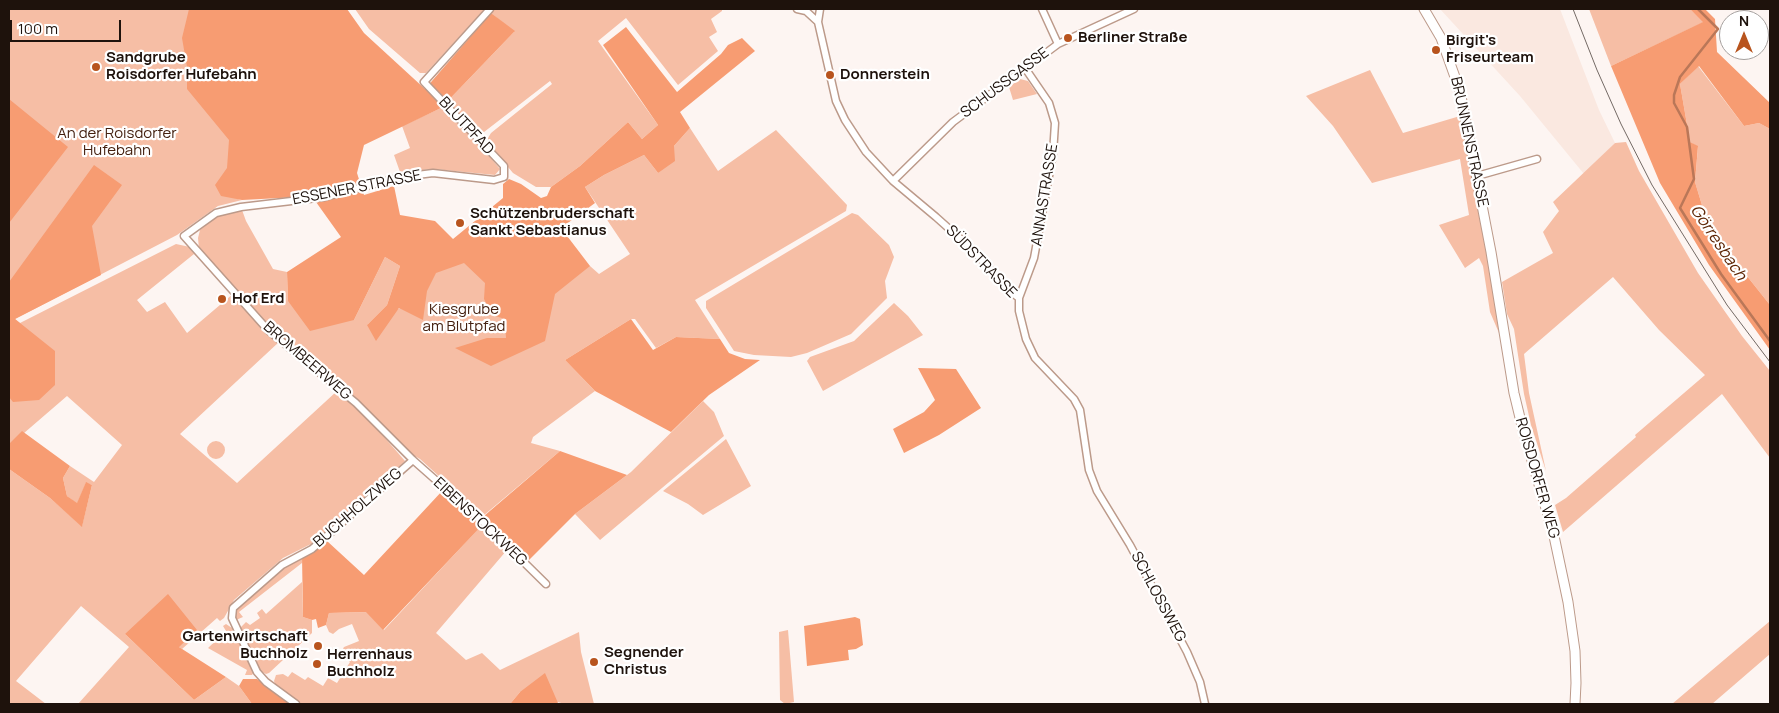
<!DOCTYPE html>
<meta charset="utf-8">
<style>
body{margin:0}
#map{position:relative;width:1779px;height:713px;overflow:hidden;background:#fdf5f2;font-family:Manrope,sans-serif}
canvas{display:block}
.frame{position:absolute;inset:0;border:10px solid #1e120c;pointer-events:none}
.north{position:absolute;left:1719px;top:10px;width:50px;height:50px;box-sizing:border-box;background:#fff;border:1px solid #a5a09e;border-radius:50%;rotate:0deg;font-size:14px;font-weight:700;line-height:20px;text-align:center;color:#1e120c}
.north::after{content:'';display:block;margin:auto;width:18px;height:22px;background:#b8541e;clip-path:polygon(50% 0,100% 100%,50% 72%,0 100%)}
.scale{position:absolute;left:10px;top:20px;width:111px;height:22px;box-sizing:border-box;border:2px solid #1e120c;border-top:0;padding-left:6px;font-size:15px;line-height:18px;white-space:nowrap;color:#1e120c;-webkit-text-stroke:4px #fff;paint-order:stroke}
</style>
<div id="map">
<canvas width="1779" height="713"></canvas>
<div class="frame"></div>
<div class="north">N</div>
<div class="scale">100 m</div>
</div>
<script>
const ctx = document.querySelector('canvas').getContext('2d');
ctx.lineJoin = 'round';
function fill(path, color) { ctx.fillStyle = color; ctx.fill(path, 'evenodd'); }
const poly = rows => new Path2D(rows.map(r => 'M' + r).join(''));
function strokePath(path, color, width, dash) { ctx.strokeStyle = color; ctx.lineWidth = width; ctx.lineCap = dash ? 'butt' : 'round'; ctx.setLineDash(dash || []); ctx.stroke(path); }
function drawText(font, color, halo, rows, align = 'center') {
  ctx.font = font + ' Manrope,sans-serif'; ctx.lineWidth = 4.5; ctx.setLineDash([]); ctx.textBaseline = 'middle'; ctx.strokeStyle = halo; ctx.fillStyle = color; for (const [text, x, y, turn = 0] of rows) {
    ctx.save(); ctx.translate(x, y); ctx.rotate((+turn || 0) * Math.PI / 180); ctx.textAlign = isNaN(turn) ? turn : align; if (halo) ctx.strokeText(text, 0, 0); ctx.fillText(text, 0, 0); ctx.restore();
  }
}
fill(poly([
 [1440,9,1560,9,1599,110,1615,143,1584,174,1520,96]
]), '#fae8e0');
fill(poly([
 [9,9,341,9,236,133,238,199,242,200,218,206,177,235,15,319,20,323,176,244,199,249,198,238,200,230,217,216,242,210,246,221,273,269,287,272,288,301,354,320,385,257,400,266,387,305,367,325,400,308,418,267,485,245,590,266,599,274,630,254,585,187,604,175,644,155,658,173,674,146,690,128,718,171,776,130,847,205,846,211,695,300,720,339,676,337,656,348,635,319,631,319,565,360,595,391,533,437,531,443,560,451,483,516,420,459,411,454,356,399,287,339,279,342,180,434,237,483,337,391,372,423,405,461,317,541,283,558,234,600,224,618,220,621,217,618,182,649,179,647,125,634,194,700,226,677,239,686,252,704,78,704,129,647,81,606,16,681,46,704,9,704,9,469,50,498,82,526,92,485,86,483,77,504,67,496,63,478,70,466,94,482,122,445,67,396,9,446],
 [194,254,234,293,187,333,165,302,147,312,137,300],
 [355,9,485,9,426,73,420,73,369,29],
 [495,9,722,9,722,11,711,19,717,32,709,37,718,51,678,85,626,18,598,41,658,125,642,139,628,122,580,166,551,187,536,187,513,173,488,143,488,138,491,133,552,84,550,81,475,139,500,169,495,175,434,169,400,172,394,155,410,148,402,126,441,108,514,32,491,13],
 [1589,9,1690,9,1704,22,1611,66],
 [1698,66,1744,126,1759,123,1770,129,1770,305,1739,266,1717,255,1695,182,1698,147,1690,142,1680,84],
 [1370,70,1403,133,1460,116,1496,304,1499,333,1490,312,1483,266,1479,258,1465,268,1439,225,1469,215,1460,159,1372,183,1333,126,1306,96],
 [1020,79,1028,81,1037,94,1013,100,1009,87],
 [1626,142,1639,171,1698,273,1742,336,1770,371,1770,458,1722,394,1563,532,1555,505,1566,498,1636,437,1635,435,1705,375,1659,330,1613,277,1524,354,1529,393,1546,471,1531,425,1524,394,1514,329,1507,314,1502,282,1553,253,1543,232,1559,211,1553,202,1615,143],
 [852,213,858,215,889,245,894,257,885,281,887,298,851,334,807,353,791,357,754,355,734,351,706,308,706,301],
 [894,303,908,316,923,335,823,391,807,361,810,357,854,341],
 [703,401,714,412,724,436,600,540,575,514,631,472],
 [726,439,751,486,703,515,688,504,663,491],
 '207 450a9 9 0 1 1 18 0a9 9 0 1 1-18 0Z',
 [481,526,507,550,436,633,466,660,482,653,500,670,579,632,581,652,594,704,565,704,520,692,510,704,301,704,275,684,274,681,276,675,283,674,288,677,292,672,305,680,308,677,323,686,328,678,337,683,350,662,339,655,344,647,359,641,352,624,339,629,333,634,329,632,326,625,329,613,367,612,384,630],
 [302,556,302,563,239,612,243,617,236,620,236,612,238,606,287,565],
 [302,582,303,617,312,620,312,633,269,673,266,674,262,672,256,664,240,631,240,628,246,622,250,625,260,618,257,613,262,609,266,614],
 [1770,621,1770,654,1712,704,1672,704],
 [226,624,232,628,254,672,252,675,245,675,247,670,208,648,226,631,223,626],
 [788,630,794,702,785,704,780,700,779,632]
]), '#f6bea5');
fill(poly([
 [189,9,347,9,364,33,425,89,491,13,515,31,441,108,364,145,357,173,364,195,394,186,400,215,435,221,453,239,503,198,503,184,509,179,521,184,541,198,547,196,551,187,580,166,628,122,642,139,658,125,603,45,626,27,677,92,721,54,728,45,742,38,755,51,680,112,690,128,674,146,675,161,658,173,644,155,604,175,585,187,595,203,561,228,590,266,555,294,545,341,491,366,455,348,487,338,506,338,505,319,492,315,484,299,485,283,464,263,436,273,427,291,423,320,399,308,376,341,367,325,387,305,400,266,385,257,354,320,310,331,288,301,287,272,341,237,316,202,299,197,242,200,221,196,215,185,227,168,229,140,187,89,187,67,182,38],
 [1690,9,1705,9,1715,19,1717,52,1770,103,1770,129,1759,123,1744,126,1699,66,1680,84,1690,142,1698,146,1695,182,1717,255,1739,266,1770,305,1770,350,1709,265,1660,183,1611,66,1703,22],
 [9,99,68,147,9,223],
 [94,165,122,185,92,226,101,275,15,319,55,351,55,385,39,400,13,402,9,397,9,282],
 [631,319,653,350,676,337,720,339,729,353,745,359,760,360,709,395,671,432,595,391,565,360],
 [918,368,956,369,981,408,939,435,904,453,893,429,924,412,935,400],
 [22,431,70,466,63,478,67,496,77,503,86,482,92,485,82,527,50,498,9,469,9,444],
 [560,451,627,475,575,514,529,560,487,520,383,630,366,612,329,613,326,625,318,628,316,619,312,620,303,617,302,556,314,551,327,541,364,575,443,490,477,522],
 [168,594,197,630,179,647,226,677,194,700,125,634],
 [855,617,860,619,863,645,856,649,848,650,849,660,807,666,804,626],
 [545,673,558,703,565,704,510,704,520,692],
 [243,679,257,679,293,704,252,704,239,686]
]), '#f79c72');
strokePath(poly([
 [1698,9,1718,29,1680,77,1674,95,1674,103,1687,127,1694,179,1680,208,1721,274,1770,341]
]), '#ba7758', 2.5);
const street = poly([
 [490,9,424,82,504,166,504,177,494,180,433,173,401,177,325,197,241,207,216,213,184,236,268,330,356,403,413,460,481,520,546,584],
 [797,9,806,11,818,22,836,101,845,120,866,152,893,181,936,217,974,251,1007,289,1019,298],
 [1042,9,1058,44],
 [818,22,820,9],
 [1025,68,1049,103,1055,123,1053,154,1034,258,1019,298,1019,311,1026,339,1035,358,1074,399,1080,410,1089,470,1097,491,1130,545,1187,652,1200,682,1205,704],
 [1477,176,1537,159],
 [893,181,953,122,1058,44,1134,9],
 [296,704,266,682,257,672,232,618,233,608,282,565,312,549,413,460]
]);
const secondary = poly([
 [1424,9,1441,38,1460,91,1491,252,1514,393,1522,426,1554,536,1568,602,1575,651,1576,683,1575,704]
]);
strokePath(street, '#bc9a8a', 9);
strokePath(secondary, '#bc9a8a', 11);
strokePath(street, '#fff', 6);
strokePath(secondary, '#fff', 9);
strokePath(poly([
 [1573,9,1597,70,1621,124,1652,185,1727,305,1770,362]
]), '#736964', 1);
for (const [x, y, r, color] of [
 [1068,38,5,"#b8541e"],
 [1436,50,5,"#b8541e"],
 [96,67,5,"#b8541e"],
 [830,75,5,"#b8541e"],
 [460,223,5,"#b8541e"],
 [222,299,5,"#b8541e"],
 [318,646,5,"#b8541e"],
 [594,662,5,"#b8541e"],
 [317,664,5,"#b8541e"]
]) { const dot = new Path2D(); dot.arc(x, y, r, 0, 2 * Math.PI); ctx.fillStyle = color; ctx.fill(dot); strokePath(dot, '#fff', 2); }
drawText('bold 15px', '#1e120c', '#fff', [
 ["Berliner Straße",1078,38],
 ["Birgit's",1446,41],
 ["Friseurteam",1446,58],
 ["Sandgrube",106,58],
 ["Roisdorfer Hufebahn",106,75],
 ["Donnerstein",840,75],
 ["Schützenbruderschaft",470,214],
 ["Sankt Sebastianus",470,231],
 ["Hof Erd",232,299],
 ["Gartenwirtschaft",308,637,"right"],
 ["Buchholz",308,654,"right"],
 ["Segnender",604,653],
 ["Christus",604,670],
 ["Herrenhaus",327,655],
 ["Buchholz",327,672]
], 'left');
drawText('15px', '#1e120c', '#fff', [
 ["SCHUSSGASSE",1005,83,-37],
 ["BLUTPFAD",466,126,47],
 ["BRUNNENSTRASSE",1469,142,78],
 ["ESSENER STRASSE",357,188,-11],
 ["ANNASTRASSE",1045,195,-81],
 ["SÜDSTRASSE",981,262,46],
 ["BROMBEERWEG",307,361,41],
 ["ROISDORFER WEG",1537,478,74],
 ["BUCHHOLZWEG",358,508,-41],
 ["EIBENSTOCKWEG",480,522,43],
 ["SCHLOSSWEG",1158,597,62]
]);
drawText('15px', '#44200f', '#fff', [
 ["An der Roisdorfer",117,134],
 ["Hufebahn",117,151],
 ["Kiesgrube",464,310],
 ["am Blutpfad",464,327]
]);
drawText('italic 16px', '#5d2505', '#fff', [
 ["Görresbach",1718,243,56]
]);
</script>
